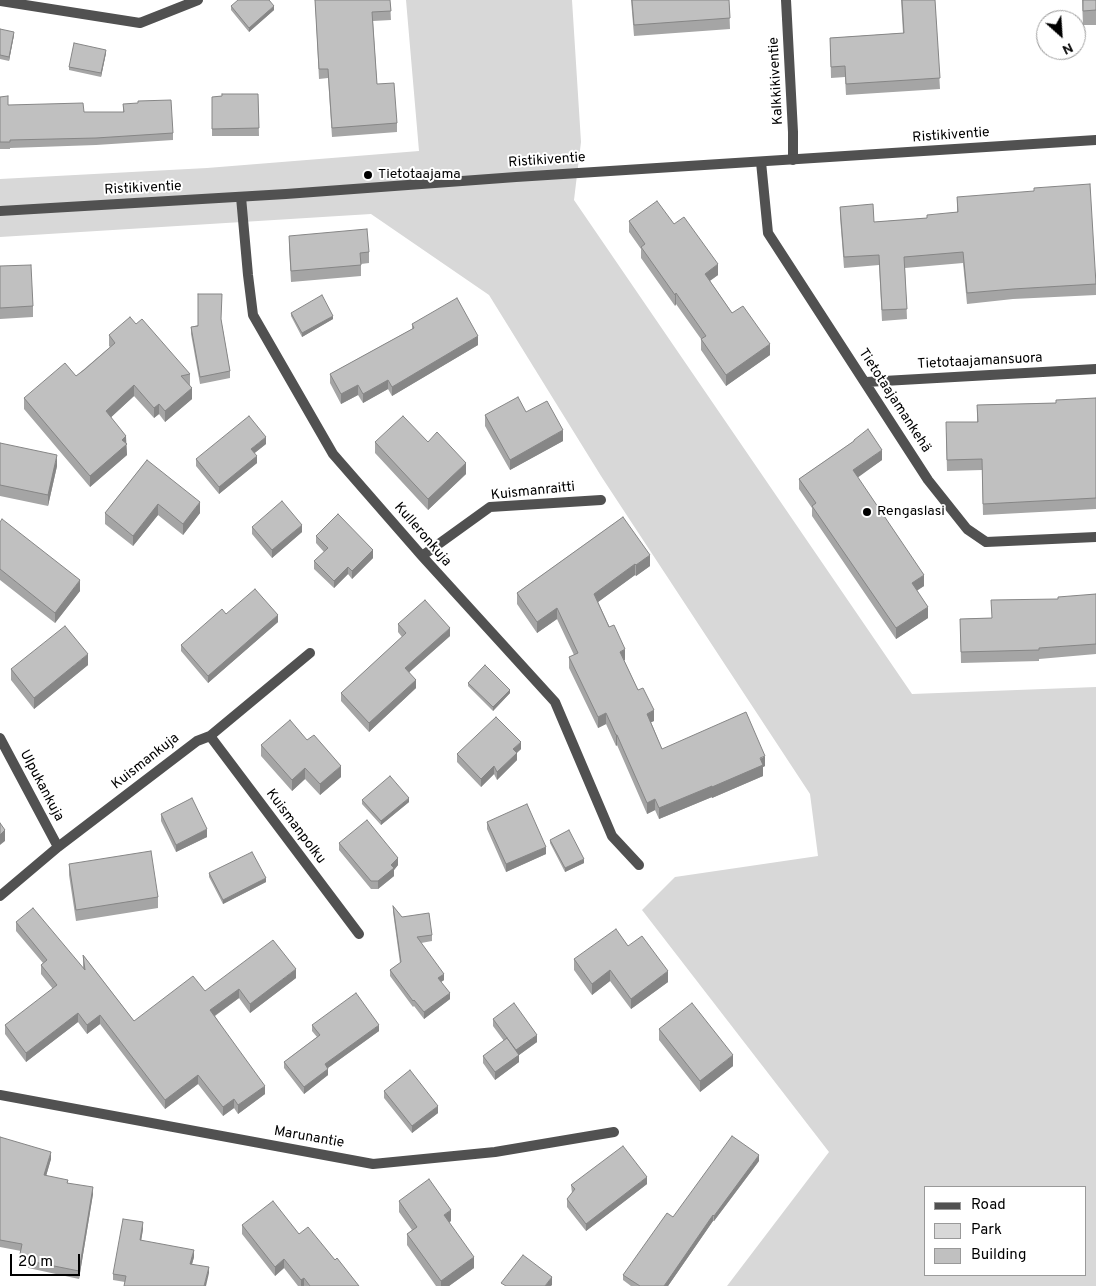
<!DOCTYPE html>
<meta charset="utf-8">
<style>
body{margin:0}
#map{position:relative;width:1096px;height:1286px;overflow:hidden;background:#fff;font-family:Overpass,sans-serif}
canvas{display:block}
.legend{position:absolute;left:924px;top:1186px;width:162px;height:90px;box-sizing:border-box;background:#fff;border:1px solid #999;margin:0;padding:6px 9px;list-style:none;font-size:15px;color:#000}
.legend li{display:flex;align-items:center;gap:10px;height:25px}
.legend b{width:25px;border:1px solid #999}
.north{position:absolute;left:1036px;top:10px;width:50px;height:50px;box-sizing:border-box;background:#fff;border:1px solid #999;border-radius:50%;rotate:154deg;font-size:14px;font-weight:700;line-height:20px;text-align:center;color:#000}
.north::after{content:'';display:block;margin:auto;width:18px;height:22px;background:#000;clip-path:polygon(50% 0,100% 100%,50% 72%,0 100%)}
.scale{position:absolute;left:10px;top:1254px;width:70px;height:22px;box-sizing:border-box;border:2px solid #000;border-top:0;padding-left:6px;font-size:15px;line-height:18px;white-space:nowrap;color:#000;-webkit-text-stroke:4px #fff;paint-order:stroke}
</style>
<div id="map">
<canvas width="1096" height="1286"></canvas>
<ul class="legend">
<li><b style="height:6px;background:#515151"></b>Road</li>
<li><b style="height:14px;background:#d8d8d8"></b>Park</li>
<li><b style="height:14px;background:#c0c0c0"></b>Building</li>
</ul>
<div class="north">N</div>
<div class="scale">20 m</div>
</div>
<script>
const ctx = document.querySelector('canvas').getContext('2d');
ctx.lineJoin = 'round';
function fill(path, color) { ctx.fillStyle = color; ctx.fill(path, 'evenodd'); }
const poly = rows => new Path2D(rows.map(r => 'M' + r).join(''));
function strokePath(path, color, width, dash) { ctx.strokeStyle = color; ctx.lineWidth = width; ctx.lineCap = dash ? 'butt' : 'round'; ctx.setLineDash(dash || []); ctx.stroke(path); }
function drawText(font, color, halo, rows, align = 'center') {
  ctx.font = font + ' Overpass,sans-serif'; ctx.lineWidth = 4; ctx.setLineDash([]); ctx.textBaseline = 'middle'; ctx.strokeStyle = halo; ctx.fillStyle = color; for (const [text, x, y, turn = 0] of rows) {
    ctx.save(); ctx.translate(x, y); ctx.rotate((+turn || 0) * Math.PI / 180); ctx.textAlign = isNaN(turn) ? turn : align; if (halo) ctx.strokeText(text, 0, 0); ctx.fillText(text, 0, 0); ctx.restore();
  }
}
fill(poly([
 [406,0,572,0,581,142,574,200,912,694,1096,687,1096,1286,727,1286,829,1152,642,910,675,877,818,856,810,794,601,476,489,295,371,214,0,237,0,179,207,168,419,151],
 [925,1187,1085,1187,1085,1275,925,1275]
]), '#d8d8d8');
strokePath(poly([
 [786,0,793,132,793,160],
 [0,1,140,23,198,0],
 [761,162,768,233,928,480,967,529,986,542,1096,537],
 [241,197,248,275,253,315,333,454,422,556,555,702,612,836,639,865],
 [866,382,1096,369],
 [422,556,490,507,601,500],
 [210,736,359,934],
 [0,738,58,847],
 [0,896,58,847,197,741,210,736,310,653],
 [0,1095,373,1164,495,1152,614,1132]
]), '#515151', 10);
strokePath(poly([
 [0,211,286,194,516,177,1096,140]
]), '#515151', 10);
fill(poly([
 [315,0,390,0,391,20,373,21,377,84,397,123,397,132,332,137,328,78,319,79],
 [631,0,729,0,730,29,634,36],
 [901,0,935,0,940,89,846,95,845,77,831,78,830,38,903,33],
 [1082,0,1096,0,1096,25,1083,25],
 [231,6,274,10,249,32,231,10],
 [0,29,14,35,9,61,0,59],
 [106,53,101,77,69,70,69,67],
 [258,94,259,136,212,136,212,97],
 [0,97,8,105,84,112,123,112,123,104,173,133,173,140,96,145,10,148,10,149,0,149],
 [957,197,1096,281,1096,295,1013,299,967,304,963,263,905,268,907,319,882,321,879,265,844,268,840,217,840,207,874,222,927,218,957,212],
 [629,221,674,224,718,275,710,281,732,313,770,355,726,386,701,350,701,339,676,304,675,306,641,258,641,249,629,232],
 [289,236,369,252,369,263,361,264,361,276,291,282,289,247],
 [0,266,33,306,33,317,0,319],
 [291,313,333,319,302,337,291,316],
 [221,319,230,371,230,378,200,384,191,334,191,327],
 [136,324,190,374,190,385,192,399,165,422,159,414,154,418,134,396,111,417,126,443,127,455,90,487,24,409,24,398,76,376,110,347,109,346,109,335],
 [412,324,478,345,392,396,388,389,363,403,358,395,341,404,330,383,330,374,412,329],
 [1096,398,1096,509,983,515,982,470,947,471,946,433,977,422,977,405,1056,403],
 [526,412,563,441,510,470,485,426,485,415],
 [854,440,882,460,857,477,924,586,917,590,928,618,896,639,812,516,812,508,799,489,799,479,854,441],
 [375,442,428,442,466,474,428,510,375,453],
 [0,443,57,466,48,506,0,496],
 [266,444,254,453,257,463,219,494,196,466,196,459],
 [147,460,200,513,183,535,158,515,133,546,105,524,105,513],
 [623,517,650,566,636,576,635,575,598,602,625,660,624,660,638,690,654,721,651,722,662,749,765,766,763,767,763,776,712,798,712,797,659,819,655,810,647,814,617,745,616,746,606,724,598,728,569,668,569,657,574,655,557,619,537,633,517,604,517,593],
 [0,522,80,591,55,623,0,580],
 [252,527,302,532,272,558,252,534],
 [316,536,373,558,352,579,348,574,334,588,314,569,314,561,324,552,316,543],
 [1096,594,1096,654,1039,659,1039,661,961,663,960,619,992,618,1058,599],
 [226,614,278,622,208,683,181,651,181,645],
 [398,624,450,636,409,672,416,688,369,732,341,701,341,693,402,637,398,632],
 [88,665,34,709,11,680,11,669],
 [468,683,510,693,493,711,468,686],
 [307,740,341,777,320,795,305,779,292,791,261,756,261,745],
 [521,749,517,753,517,760,497,780,494,774,481,787,457,762,457,754],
 [362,800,409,802,381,825,362,804],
 [161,814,207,837,176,852,161,821],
 [487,822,546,854,506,872,487,829],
 [550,840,584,863,565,872,550,843],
 [339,843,398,865,394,870,394,876,378,889,371,889,339,850],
 [69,864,158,897,158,908,76,921,69,875],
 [209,873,266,882,223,904,209,877],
 [393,906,402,917,432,935,432,941,421,943,444,980,441,982,450,999,424,1019,414,1006,413,1007,390,976,390,970,400,963,393,912],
 [16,922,83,968,83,955,134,1021,205,991,296,978,250,1013,239,998,215,1016,265,1094,238,1114,234,1108,223,1116,198,1084,165,1109,100,1024,87,1034,78,1022,26,1062,5,1034,5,1025,53,989,41,974,41,965,43,963,16,931],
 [628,946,668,982,631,1009,610,981,592,995,574,970,574,959],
 [493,1019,537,1042,519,1055,519,1062,495,1080,483,1063,483,1056,504,1041,493,1026],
 [312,1025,379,1031,328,1068,328,1075,304,1094,284,1068,284,1062,317,1037,312,1031],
 [659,1029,733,1066,700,1092,659,1040],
 [384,1091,438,1113,412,1133,384,1098],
 [0,1137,51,1159,46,1176,68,1183,93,1194,79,1279,19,1266,19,1259,21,1251,0,1247],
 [759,1161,714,1221,713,1221,668,1286,631,1286,623,1280,623,1275,673,1217],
 [647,1184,586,1231,567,1207,567,1199,572,1193,571,1185],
 [399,1201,451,1221,449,1222,474,1268,449,1286,436,1286,407,1245,407,1234,412,1230,399,1212],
 [242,1225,299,1234,335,1260,359,1286,298,1286,284,1268,275,1276,242,1234],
 [143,1229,141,1241,194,1257,192,1264,209,1273,125,1282,113,1280,113,1274]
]), '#a5a5a5');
fill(poly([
 [274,6,274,10,249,32,249,28],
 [14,32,14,35,9,61,9,57],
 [106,50,106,53,101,77,101,73],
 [718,264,718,275,705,284,705,274],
 [676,293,676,304,675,306,675,295],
 [333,316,333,319,302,337,302,333],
 [478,336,478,345,392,396,392,387],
 [770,344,770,355,726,386,726,375],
 [388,380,388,389,363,403,363,394],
 [134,385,134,396,106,422,106,411],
 [358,385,358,395,341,404,341,394],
 [192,388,192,399,165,422,165,411],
 [159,404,159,414,154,418,154,408],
 [563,430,563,441,510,470,510,460],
 [126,436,127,455,90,487,90,476,122,440],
 [266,437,266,444,251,456,251,449],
 [882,450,882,460,853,481,853,470],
 [57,455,57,466,48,506,48,495],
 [257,456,257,463,219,494,219,487],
 [466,463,466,474,428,510,428,499],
 [200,502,200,513,183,535,183,524],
 [158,504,158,515,133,546,133,536],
 [302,525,302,532,272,558,272,550],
 [373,550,373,558,352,579,352,571],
 [650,555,650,566,636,576,636,565],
 [635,564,635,575,594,605,594,594],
 [348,567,348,574,334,588,334,581],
 [924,575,924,586,912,594,912,583],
 [80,580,80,591,55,623,55,613],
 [928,607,928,618,896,639,896,628],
 [557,608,557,619,537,633,537,622],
 [278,615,278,622,208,683,208,676],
 [450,628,450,636,405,676,405,668],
 [625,649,625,660,620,662,620,652],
 [88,654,88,665,34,709,34,698],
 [416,680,416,688,369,732,369,723],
 [510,690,510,693,493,711,493,707],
 [654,710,654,721,647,724,647,714],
 [606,713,606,724,598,728,598,717],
 [616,735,617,735,617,745,616,746],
 [521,742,521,749,513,756,513,749],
 [517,753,517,760,497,780,497,772],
 [765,756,765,766,763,767,763,776,712,798,712,787],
 [341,766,341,777,320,795,320,784],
 [494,766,494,774,481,787,481,779],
 [305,768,305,779,292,791,292,780],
 [712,786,712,797,659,819,659,808],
 [409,798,409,802,381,825,381,821],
 [655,799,655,810,647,814,647,803],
 [207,829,207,837,176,852,176,845],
 [5,830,5,841,0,845,0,835],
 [546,847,546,854,506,872,506,864],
 [398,858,398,865,394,870,394,876,378,889,378,881,391,865],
 [584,859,584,863,565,872,565,868],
 [266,878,266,882,223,904,223,900],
 [296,969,296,978,250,1013,250,1004],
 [610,970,610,981,592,995,592,984],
 [668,971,668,982,631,1009,631,999],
 [444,974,444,980,438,984,438,978],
 [239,989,239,998,210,1019,210,1010],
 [450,993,450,999,424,1019,424,1012],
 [78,1013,78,1022,26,1062,26,1053],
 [100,1015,100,1024,87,1034,87,1025],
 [379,1025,379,1031,325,1070,325,1064],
 [537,1035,537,1042,519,1055,519,1062,495,1080,495,1072,516,1050],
 [733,1055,733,1066,700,1092,700,1081],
 [328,1069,328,1075,304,1094,304,1087],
 [198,1075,198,1084,165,1109,165,1100],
 [265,1086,265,1094,238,1114,238,1105],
 [234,1099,234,1108,223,1116,223,1107],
 [438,1106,438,1113,412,1133,412,1126],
 [51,1152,51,1159,44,1183,44,1175],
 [759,1155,759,1161,714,1221,714,1216],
 [647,1177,647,1184,586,1231,586,1224],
 [93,1187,93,1194,79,1279,79,1271],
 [451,1210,451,1221,444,1226,444,1215],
 [713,1215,713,1221,668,1286,664,1286],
 [143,1222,143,1229,140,1247,140,1240],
 [194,1250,194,1257,190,1271,190,1264],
 [474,1257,474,1268,449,1286,441,1286,441,1281],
 [284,1259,284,1268,275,1276,275,1267],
 [209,1267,209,1273,206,1286,204,1286],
 [552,1277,552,1285,551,1286,545,1286],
 [304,1278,304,1286,301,1286,301,1280]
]), '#868686');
const building = poly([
 [238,0,269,0,274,6,249,28,231,6,238,0],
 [315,0,390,0,391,11,372,12,377,84,394,83,397,123,332,128,328,69,319,69,315,0],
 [632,0,729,0,730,18,634,25,632,0],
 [902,0,935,0,940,78,846,84,845,66,831,67,830,38,904,33,902,0],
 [1083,0,1096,0,1096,10,1083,11,1083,0],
 [0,29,14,32,9,57,0,55,0,29],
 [74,43,106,50,101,73,69,67,74,43],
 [222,94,258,94,259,128,212,129,212,97,222,96,222,94],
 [8,96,8,105,83,103,84,112,124,112,123,104,138,103,138,101,171,100,173,133,96,138,10,140,10,142,0,142,0,97,8,96],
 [1090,184,1096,284,1013,289,967,293,963,252,904,257,907,309,882,310,879,255,844,257,840,207,873,204,874,222,927,218,927,215,958,212,957,197,1034,191,1034,188,1090,184],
 [657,201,674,224,684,217,718,264,705,274,732,313,743,306,770,344,726,375,701,339,706,336,676,293,675,295,641,247,645,244,629,221,657,201],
 [367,229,369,252,360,253,361,265,291,271,289,236,367,229],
 [31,265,33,306,0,308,0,266,31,265],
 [198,294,222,294,221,319,230,371,200,377,191,327,198,326,198,294],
 [322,295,333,316,302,333,291,313,322,295],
 [457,298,478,336,392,387,388,380,363,394,358,385,341,394,330,374,414,328,412,324,457,298],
 [130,317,136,324,142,319,190,374,181,376,192,388,165,411,159,404,154,408,134,385,106,411,126,436,122,440,127,444,90,476,24,398,65,363,76,376,84,370,115,343,109,335,130,317],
 [518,397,526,412,547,401,563,430,510,460,485,415,518,397],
 [1096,398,1096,498,983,504,982,459,947,460,946,422,978,422,977,405,1056,403,1056,400,1096,398],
 [249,416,266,437,251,449,257,456,219,487,196,459,249,416],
 [403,416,428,442,437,432,466,463,428,499,375,442,403,416],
 [868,429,882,450,853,470,924,575,912,583,928,607,896,628,812,506,816,503,799,479,854,441,854,440,868,429],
 [0,443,57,455,48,495,0,485,0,443],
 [147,460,200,502,183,524,158,504,133,536,105,513,147,460],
 [282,501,302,525,272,550,252,527,282,501],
 [338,514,373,550,352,571,348,567,334,581,314,561,328,548,316,536,338,514],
 [623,517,650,555,636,565,635,564,594,594,609,627,614,625,625,649,620,652,638,690,643,688,654,710,647,714,662,749,746,712,765,756,760,758,763,765,712,787,712,786,659,808,655,799,647,803,617,735,616,735,606,713,598,717,569,657,578,653,557,608,537,622,517,593,623,517],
 [2,519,80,580,55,613,0,569,0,522,2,519],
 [255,589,278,615,208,676,181,645,222,609,226,614,255,589],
 [1096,594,1096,644,1039,648,1039,650,961,652,960,619,992,618,991,600,1058,599,1058,597,1096,594],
 [425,600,450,628,405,668,416,680,369,723,341,693,406,633,398,624,425,600],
 [65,626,88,654,34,698,11,669,65,626],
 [485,665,510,690,493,707,468,683,485,665],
 [496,717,521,742,513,749,517,753,497,772,494,766,481,779,457,754,496,717],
 [290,720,307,740,314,735,341,766,320,784,305,768,292,780,261,745,290,720],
 [390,776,409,798,381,821,362,800,390,776],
 [192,798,207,829,176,845,161,814,192,798],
 [527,804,546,847,506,864,487,822,527,804],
 [367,820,398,858,391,865,394,868,378,881,371,881,339,843,367,820],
 [0,823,5,830,0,835,0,823],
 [569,830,584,859,565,868,550,840,569,830],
 [151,851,158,897,76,910,69,864,151,851],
 [252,852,266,878,223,900,209,873,252,852],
 [393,906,402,917,429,913,432,935,417,937,444,974,438,978,450,993,424,1012,414,1000,413,1001,390,970,401,962,393,906],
 [33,908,85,970,83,955,134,1021,193,976,205,991,273,940,296,969,250,1004,239,989,210,1010,265,1086,238,1105,234,1099,223,1107,198,1075,165,1100,100,1015,87,1025,78,1013,26,1053,5,1025,57,985,41,965,47,960,16,922,33,908],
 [616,929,628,946,642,936,668,971,631,999,610,970,592,984,574,959,616,929],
 [356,993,379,1025,325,1064,328,1069,304,1087,284,1062,320,1035,312,1025,356,993],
 [514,1003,537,1035,516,1050,493,1019,514,1003],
 [692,1003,733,1055,700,1081,659,1029,692,1003],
 [507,1038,519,1055,495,1072,483,1056,507,1038],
 [410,1070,438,1106,412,1126,384,1091,410,1070],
 [732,1136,759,1155,714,1216,713,1215,664,1286,640,1286,623,1275,667,1213,673,1217,732,1136],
 [0,1137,51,1152,44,1175,68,1180,67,1183,93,1187,79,1271,19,1259,22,1244,0,1240,0,1137],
 [623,1146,647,1177,586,1224,567,1199,575,1189,571,1185,623,1146],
 [429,1179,451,1210,444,1215,474,1257,441,1281,407,1234,417,1227,399,1201,429,1179],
 [273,1201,299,1234,308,1227,335,1260,337,1258,359,1286,310,1286,304,1278,301,1280,284,1259,275,1267,242,1225,273,1201],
 [123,1219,143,1222,140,1240,194,1250,190,1264,209,1267,204,1286,124,1286,126,1276,113,1274,123,1219],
 [523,1255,552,1277,545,1286,506,1286,501,1283,523,1255]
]);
fill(building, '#c0c0c0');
strokePath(building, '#868686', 1);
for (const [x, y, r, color] of [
 [368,175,5,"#000"],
 [867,512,5,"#000"]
]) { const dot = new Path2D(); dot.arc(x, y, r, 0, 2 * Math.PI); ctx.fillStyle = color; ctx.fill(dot); strokePath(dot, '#fff', 2); }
drawText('14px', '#000', '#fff', [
 ["Kalkkikiventie",777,81,-93],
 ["Ristikiventie",951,136,-4],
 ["Ristikiventie",547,161,-4],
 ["Ristikiventie",143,189,-3],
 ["Tietotaajamansuora",980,362,-3],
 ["Tietotaajamankehä",894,401,57],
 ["Kuismanraitti",533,492,-6],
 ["Kulleronkuja",422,535,49],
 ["Kuismankuja",146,762,-38],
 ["Ulpukankuja",41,786,62],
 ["Kuismanpolku",295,827,53],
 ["Marunantie",309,1138,10]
]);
drawText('14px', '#000', '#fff', [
 ["Tietotaajama",378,175],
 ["Rengaslasi",877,512]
], 'left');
</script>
